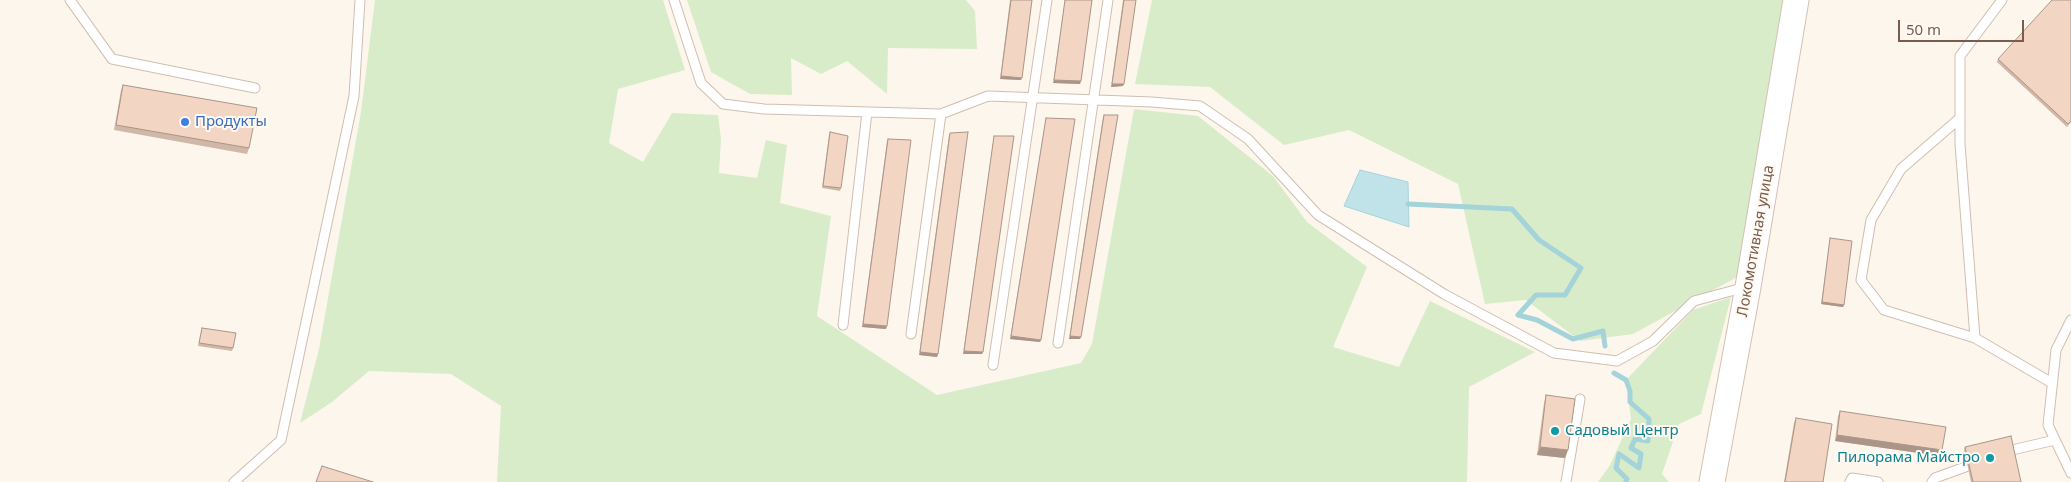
<!DOCTYPE html>
<meta charset="utf-8">
<style>
body{margin:0}
#map{position:relative;width:2071px;height:482px;overflow:hidden;background:#fdf6ec;font-family:"Noto Sans",sans-serif}
canvas{display:block}
.scale{position:absolute;left:1898px;top:20px;width:126px;height:22px;box-sizing:border-box;border:2px solid #7a5c4d;border-top:0;padding-left:6px;font-size:15px;line-height:18px;white-space:nowrap;color:#7a5c4d;-webkit-text-stroke:4px #fffaf3;paint-order:stroke}
</style>
<div id="map">
<canvas width="2071" height="482"></canvas>
<div class="scale">50 m</div>
</div>
<script>
const ctx = document.querySelector('canvas').getContext('2d');
ctx.lineJoin = 'round';
function fill(path, color) { ctx.fillStyle = color; ctx.fill(path, 'evenodd'); }
const poly = rows => new Path2D(rows.map(r => 'M' + r).join(''));
function strokePath(path, color, width, dash) { ctx.strokeStyle = color; ctx.lineWidth = width; ctx.lineCap = dash ? 'butt' : 'round'; ctx.setLineDash(dash || []); ctx.stroke(path); }
function drawText(font, color, halo, rows, align = 'center') {
  ctx.font = font + ' "Noto Sans",sans-serif'; ctx.lineWidth = 4; ctx.setLineDash([]); ctx.textBaseline = 'middle'; ctx.strokeStyle = halo; ctx.fillStyle = color; for (const [text, x, y, turn = 0] of rows) {
    ctx.save(); ctx.translate(x, y); ctx.rotate((+turn || 0) * Math.PI / 180); ctx.textAlign = isNaN(turn) ? turn : align; if (halo) ctx.strokeText(text, 0, 0); ctx.fillText(text, 0, 0); ctx.restore();
  }
}
fill(poly([
 [375,0,663,0,685,70,618,89,609,143,643,162,672,113,718,115,721,139,719,173,757,178,766,140,787,145,780,203,831,216,817,316,937,395,1081,363,1092,344,1134,109,1198,116,1273,176,1307,222,1367,267,1333,347,1399,367,1430,301,1535,352,1469,387,1467,482,497,482,501,406,451,374,369,371,332,402,300,423,319,349,361,112],
 [687,0,966,0,975,11,977,49,888,48,887,94,847,61,821,74,791,58,792,95,750,94,711,72],
 [1152,0,1796,0,1739,276,1633,334,1580,341,1526,300,1485,304,1458,184,1349,130,1284,145,1210,87,1135,84],
 [1731,297,1701,414,1679,424,1662,474,1669,482,1598,482,1610,465,1631,419,1626,380,1693,310]
]), '#d8ecc9');
const water = poly([
 [1360,170,1408,182,1409,227,1344,206,1360,170]
]);
fill(water, '#bfe3e8');
strokePath(water, '#a5d3da', 1);
strokePath(poly([
 [1408,204,1512,209,1539,240,1581,268,1565,295,1536,295,1518,315,1537,320,1573,339,1603,331,1605,346],
 [1614,373,1626,380,1630,391,1630,402,1649,419,1648,441,1635,439,1631,448,1641,454,1639,468,1619,454,1616,468,1627,479,1626,482]
]), '#a5d3da', 5);
const lane = poly([
 [70,0,112,59,255,88],
 [674,0,701,83,723,104,764,109,941,114,988,96,1152,102,1200,106,1248,139,1318,215,1444,294,1554,353,1617,361,1653,341,1694,301,1746,287],
 [2002,0,1960,56,1960,144,1975,338,2052,383],
 [1960,118,1901,169,1871,220,1861,280,1884,310,1975,338],
 [2071,320,2056,350,2048,425,2071,473],
 [843,325,867,112],
 [911,334,941,114],
 [1058,343,1108,0],
 [993,365,1047,0],
 [2012,450,2055,440],
 [234,482,281,440,354,96,360,0],
 [1566,482,1580,399],
 [1850,482,1852,478,1878,482],
 [1932,482,1935,478,1968,466]
]);
const secondary = poly([
 [1712,482,1748,287,1796,0]
]);
strokePath(lane, '#d1beb0', 11);
strokePath(secondary, '#d6c0b0', 27);
strokePath(lane, '#fff', 9);
strokePath(secondary, '#fff', 25);
fill(poly([
 [1010,0,1032,0,1021,80,1000,79],
 [1065,0,1092,0,1080,84,1053,83],
 [1123,0,1136,0,1123,86,1111,87],
 [1998,59,2071,122,2067,127,1997,62],
 [123,85,249,148,247,154,114,130,121,90],
 [1104,115,1080,339,1069,339,1103,117],
 [1046,118,1040,342,1010,339],
 [830,132,841,188,840,191,822,188,829,135],
 [950,133,938,354,937,357,919,355,949,135],
 [994,136,983,352,982,354,963,354],
 [888,139,886,329,862,327,887,141],
 [1830,238,1844,305,1843,307,1821,304],
 [202,328,233,348,232,351,198,346],
 [1546,395,1565,458,1537,455,1544,403],
 [1840,411,1942,450,1940,456,1835,441,1838,416],
 [1796,418,1823,482,1784,482,1794,423],
 [1965,447,2021,482,1971,482,1964,449]
]), '#d1b7a8');
fill(poly([
 [1001,76,1022,78,1021,80,1000,79],
 [1054,80,1081,81,1080,84,1053,83],
 [1112,84,1124,84,1123,86,1111,87],
 [1822,302,1844,305,1843,307,1821,304],
 [863,324,887,326,886,329,862,327],
 [1011,336,1041,340,1040,342,1010,339],
 [1070,336,1081,337,1080,339,1069,339],
 [964,351,983,352,982,354,963,354],
 [920,352,938,354,937,357,919,355],
 [1837,435,1942,450,1940,456,1835,441],
 [1540,447,1568,450,1565,458,1537,455]
]), '#aa9588');
const building = poly([
 [1011,0,1032,0,1022,78,1001,76,1011,0],
 [1065,0,1092,0,1081,81,1054,80,1065,0],
 [1124,0,1136,0,1124,84,1112,84,1124,0],
 [2052,0,2071,0,2071,121,2068,124,1998,59,2052,0],
 [123,85,257,108,249,148,116,125,123,85],
 [1104,115,1118,115,1081,337,1070,336,1104,115],
 [1046,118,1075,119,1041,340,1011,336,1046,118],
 [830,132,848,136,841,188,823,186,830,132],
 [968,132,938,354,920,352,950,133,968,132],
 [994,136,1014,136,983,352,964,351,994,136],
 [888,139,911,140,887,326,863,324,888,139],
 [1830,238,1852,241,1844,305,1822,302,1830,238],
 [202,328,236,333,233,348,199,343,202,328],
 [1546,395,1575,399,1568,450,1540,447,1546,395],
 [1840,411,1946,427,1942,450,1837,435,1840,411],
 [1796,418,1832,424,1823,482,1785,482,1796,418],
 [2011,436,2021,482,1973,482,1965,447,2011,436],
 [322,466,373,482,316,482,322,466]
]);
fill(building, '#f3d5c3');
strokePath(building, '#aa9588', 1);
for (const [x, y, r, color] of [
 [185,122,5,"#3f7fe0"],
 [1555,431,5,"#0f9aa8"],
 [1990,458,5,"#0f9aa8"]
]) { const dot = new Path2D(); dot.arc(x, y, r, 0, 2 * Math.PI); ctx.fillStyle = color; ctx.fill(dot); strokePath(dot, '#fffaf3', 2); }
drawText('15px', '#366cbe', '#fffaf3', [
 ["Продукты",195,122]
], 'left');
drawText('15px', '#7a5c4d', '#fffaf3', [
 ["Локомотивная улица",1756,241,-80]
]);
drawText('15px', '#0d838f', '#fffaf3', [
 ["Садовый Центр",1565,431],
 ["Пилорама Майстро",1980,458,"right"]
], 'left');
</script>
